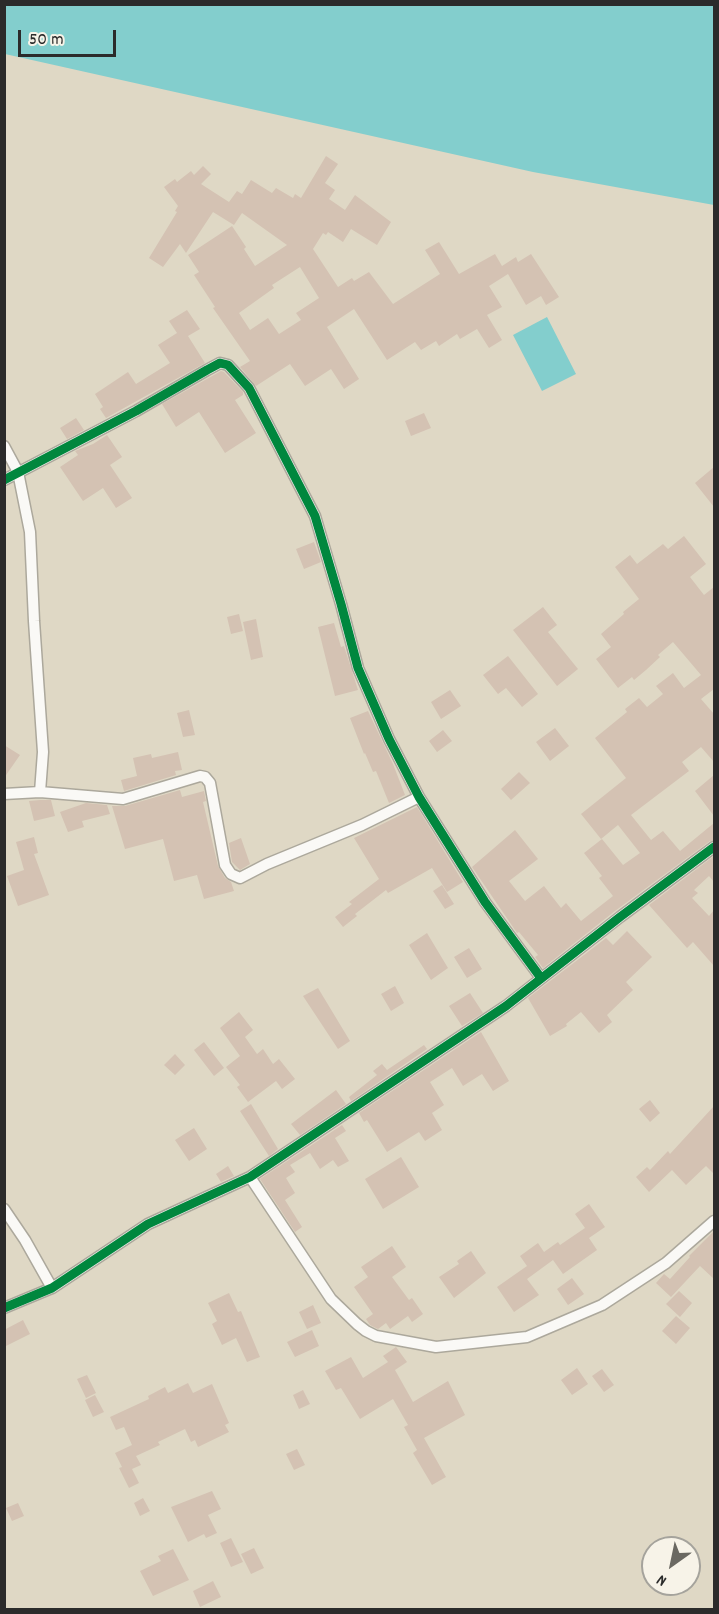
<!DOCTYPE html>
<style>
body{margin:0}
#map{position:relative;width:719px;height:1614px;overflow:hidden;background:#dfd8c5;font-family:Dekko,sans-serif}
canvas{display:block}
.frame{position:absolute;inset:0;border:6px solid #2b2b2b;pointer-events:none}
.north{position:absolute;left:641px;top:1536px;width:60px;height:60px;box-sizing:border-box;background:#f7f3e8;border:2px solid #a5a39c;border-radius:50%;rotate:213deg;font-size:16px;font-weight:700;line-height:24px;text-align:center;color:#2b2b2b}
.north::after{content:'';display:block;margin:auto;width:21px;height:27px;background:#6a6861;clip-path:polygon(50% 0,100% 100%,50% 72%,0 100%)}
.scale{position:absolute;left:18px;top:30px;width:98px;height:27px;box-sizing:border-box;border:3px solid #2b2b2b;border-top:0;padding-left:8px;font-size:18px;line-height:21px;white-space:nowrap;color:#2b2b2b;-webkit-text-stroke:4px #f7f3e8;paint-order:stroke}
</style>
<div id="map">
<canvas width="719" height="1614"></canvas>
<div class="frame"></div>
<div class="north">N</div>
<div class="scale">50 m</div>
</div>
<script>
const ctx = document.querySelector('canvas').getContext('2d');
ctx.lineJoin = 'round';
function fill(path, color) { ctx.fillStyle = color; ctx.fill(path, 'evenodd'); }
const poly = rows => new Path2D(rows.map(r => 'M' + r).join(''));
function strokePath(path, color, width, dash) { ctx.strokeStyle = color; ctx.lineWidth = width; ctx.lineCap = dash ? 'butt' : 'round'; ctx.setLineDash(dash || []); ctx.stroke(path); }
fill(poly([
 [5,4,714,5,714,205,533,172,5,54],
 [547,317,576,374,542,391,513,335]
]), '#83cecd');
fill(poly([
 [326,156,338,164,325,183,335,190,329,199,345,210,355,195,391,222,377,245,351,229,343,242,328,232,326,235,323,233,313,249,338,287,352,278,354,281,369,272,393,304,440,274,425,250,439,242,459,274,495,254,502,266,516,257,518,262,531,254,559,297,546,305,541,296,526,305,508,274,489,286,502,307,487,315,502,340,489,348,477,329,460,339,457,334,439,346,436,341,421,350,415,342,387,360,354,309,327,327,359,379,344,389,331,369,305,386,290,364,256,386,240,367,250,361,213,308,215,307,194,275,199,272,188,255,232,226,246,247,244,249,255,266,287,245,242,213,234,225,213,212,186,253,180,244,163,267,149,258,177,212,175,211,178,206,164,187,175,179,177,182,191,171,194,175,203,166,211,174,201,184,229,202,237,191,242,194,251,180,272,193,276,188,293,198,295,194,301,198],
 [300,267,319,298,296,313,301,320,279,334,268,318,250,330,239,313,274,288,272,285],
 [187,310,200,329,188,336,205,363,106,418,100,409,103,407,95,394,128,372,136,384,170,363,158,345,177,333,169,321],
 [221,371,224,372,243,392,243,395,235,400,256,433,225,453,199,412,176,427,162,404],
 [424,413,431,428,411,436,405,421],
 [76,418,84,430,67,439,60,428],
 [107,435,122,457,110,465,132,498,116,508,103,488,83,501,60,467,78,455,75,451,93,444],
 [714,467,714,507,695,483],
 [684,536,706,564,690,577,704,595,714,587,714,689,701,699,714,714,714,762,701,747,682,762,689,771,631,815,651,840,663,831,680,851,714,823,714,840,710,841,615,911,543,968,535,957,538,955,519,932,517,933,472,867,515,830,538,859,509,881,525,901,544,886,561,908,566,903,581,921,613,896,599,878,602,876,584,853,602,839,623,865,640,853,618,825,601,839,581,814,626,778,595,738,627,712,625,709,639,698,647,707,663,694,656,686,673,673,684,688,701,675,673,642,658,655,660,657,646,670,634,680,632,677,618,688,596,659,611,647,601,634,624,614,623,612,639,599,615,567,630,555,637,564,663,544,668,549],
 [314,542,321,562,304,569,296,549],
 [543,607,557,625,548,632,578,669,557,686,513,630],
 [239,614,243,631,231,634,227,617],
 [256,619,263,657,251,660,243,622],
 [334,623,341,647,344,646,358,690,335,696,318,627],
 [508,656,538,694,522,707,506,688,498,694,483,675],
 [450,690,461,706,441,719,431,702],
 [189,710,195,735,183,737,177,713],
 [368,711,393,764,405,795,389,803,376,771,373,772,365,753,364,754,350,718],
 [555,728,569,746,550,761,536,742],
 [443,730,452,741,437,752,429,741],
 [4,745,20,755,4,778],
 [178,752,182,770,175,771,176,775,124,791,121,780,137,776,133,758,151,754,152,758],
 [519,772,530,783,511,800,501,789],
 [714,775,714,816,695,791],
 [180,790,182,797,204,791,206,801,203,802,218,866,225,878,231,882,234,891,204,899,197,875,174,881,163,839,125,849,112,806,125,806],
 [40,800,51,800,55,816,34,821,29,801],
 [86,803,107,805,110,814,82,821,84,827,68,832,60,812],
 [417,807,463,882,447,892,432,868,388,893,386,890,355,914,357,916,343,927,335,917,352,904,349,902,379,879,354,838],
 [34,837,38,853,34,854,49,895,18,906,7,876,24,870,16,842],
 [241,838,250,864,240,870,232,862,229,843],
 [714,856,714,882,709,876,694,890,698,893,692,898,709,916,714,910,714,966,693,942,687,948,649,905],
 [442,885,454,904,445,909,433,891],
 [627,931,652,957,626,982,633,990,607,1015,612,1022,599,1033,581,1012,566,1024,567,1026,550,1036,528,998,606,938,613,945],
 [427,933,448,968,431,980,409,945],
 [469,948,482,969,467,978,454,957],
 [395,986,404,1003,391,1011,381,994],
 [318,988,350,1041,338,1049,303,996],
 [470,993,483,1013,462,1026,449,1006],
 [239,1012,253,1030,245,1037,257,1054,263,1049,273,1064,279,1059,295,1079,282,1089,276,1081,248,1102,237,1087,240,1085,226,1067,240,1056,220,1028],
 [481,1032,509,1081,493,1091,482,1074,463,1086,452,1068,430,1082,444,1105,432,1113,442,1130,425,1141,419,1132,387,1152,367,1120,364,1122,359,1113],
 [204,1042,224,1068,214,1076,194,1050],
 [424,1045,427,1049,351,1101,349,1097,377,1075,373,1071,382,1064,387,1070],
 [175,1054,185,1065,175,1075,164,1065],
 [336,1090,346,1104,300,1135,291,1124],
 [650,1100,660,1113,650,1122,639,1109],
 [251,1104,278,1149,269,1156,240,1111],
 [714,1106,714,1174,706,1166,686,1185,672,1170,649,1192,636,1177,647,1167,650,1170,668,1151,670,1154],
 [342,1125,346,1131,335,1138,349,1161,338,1167,333,1160,320,1169,310,1153,290,1165,295,1172,286,1178,295,1193,285,1200,302,1227,295,1232,260,1179],
 [194,1128,207,1149,189,1161,175,1140],
 [401,1157,419,1187,383,1209,365,1179],
 [228,1166,234,1176,221,1182,216,1174],
 [589,1204,605,1227,589,1238,597,1250,563,1274,553,1260,527,1279,539,1295,514,1312,497,1287,527,1266,520,1256,538,1243,544,1252,558,1242,560,1245,585,1228,575,1214],
 [714,1231,714,1279,700,1266,671,1297,656,1283,664,1274,670,1279,690,1257,689,1256],
 [392,1246,406,1267,392,1277,409,1300,412,1298,423,1314,412,1322,408,1316,390,1329,386,1323,378,1329,370,1325,366,1319,373,1314,354,1287,368,1277,361,1267],
 [471,1251,486,1273,454,1298,439,1277,459,1264,457,1261],
 [572,1278,584,1294,568,1305,557,1289],
 [679,1291,692,1303,680,1317,666,1304],
 [229,1293,238,1312,241,1311,260,1357,247,1362,236,1338,222,1345,212,1324,217,1321,208,1303],
 [313,1305,321,1323,307,1329,299,1312],
 [676,1316,690,1328,676,1344,662,1331],
 [23,1320,30,1334,4,1347,4,1330],
 [312,1330,319,1346,295,1357,287,1342],
 [396,1347,407,1362,395,1370,413,1402,448,1381,465,1415,424,1438,446,1477,432,1485,413,1453,417,1450,404,1427,408,1425,393,1399,360,1419,341,1388,336,1390,325,1371,351,1357,363,1378,388,1362,383,1356],
 [577,1368,588,1384,572,1395,561,1380],
 [602,1369,614,1385,604,1392,592,1376],
 [87,1375,96,1393,86,1398,77,1379],
 [188,1383,193,1393,212,1384,229,1423,225,1425,229,1432,198,1447,195,1440,191,1442,185,1429,158,1442,160,1445,136,1456,141,1465,132,1469,139,1483,129,1488,119,1468,122,1467,115,1453,132,1445,124,1427,116,1430,110,1417,149,1399,148,1396,165,1387,168,1393],
 [303,1390,310,1404,299,1409,293,1395],
 [95,1395,104,1412,93,1417,85,1400],
 [297,1449,305,1465,294,1470,286,1454],
 [212,1491,221,1509,208,1515,217,1533,206,1538,204,1534,188,1542,171,1507],
 [143,1498,150,1511,140,1516,134,1503],
 [18,1503,24,1516,12,1521,6,1508],
 [231,1538,243,1562,231,1567,220,1543],
 [254,1548,264,1568,251,1574,241,1554],
 [173,1549,189,1580,153,1596,140,1571,161,1561,158,1556],
 [213,1581,221,1597,200,1607,193,1591]
]), '#d4c2b3');
const minor = poly([
 [4,446,18,472,30,532,34,621,43,752,40,792],
 [4,480,136,411,207,370,220,363,228,365,249,388,315,516,341,604,358,668,389,739,419,797,485,902,541,978],
 [4,794,40,792,123,799,200,776,205,777,210,783,225,865,231,874,240,878,267,864,362,825,419,797],
 [250,1177,331,1299,357,1324,366,1331,376,1336,436,1347,527,1337,602,1305,666,1263,714,1221],
 [4,1209,25,1240,52,1288],
 [4,1308,52,1288,148,1224,250,1177,506,1006,620,917,714,847]
]);
strokePath(minor, '#aca89c', 13);
strokePath(minor, '#faf9f6', 10);
strokePath(poly([
 [4,480,136,411,207,370,220,363,228,365,249,388,315,516,341,604,358,668,389,739,419,797,485,902,541,978],
 [4,1308,52,1288,148,1224,250,1177,506,1006,620,917,714,847]
]), '#00873e', 9);
</script>
